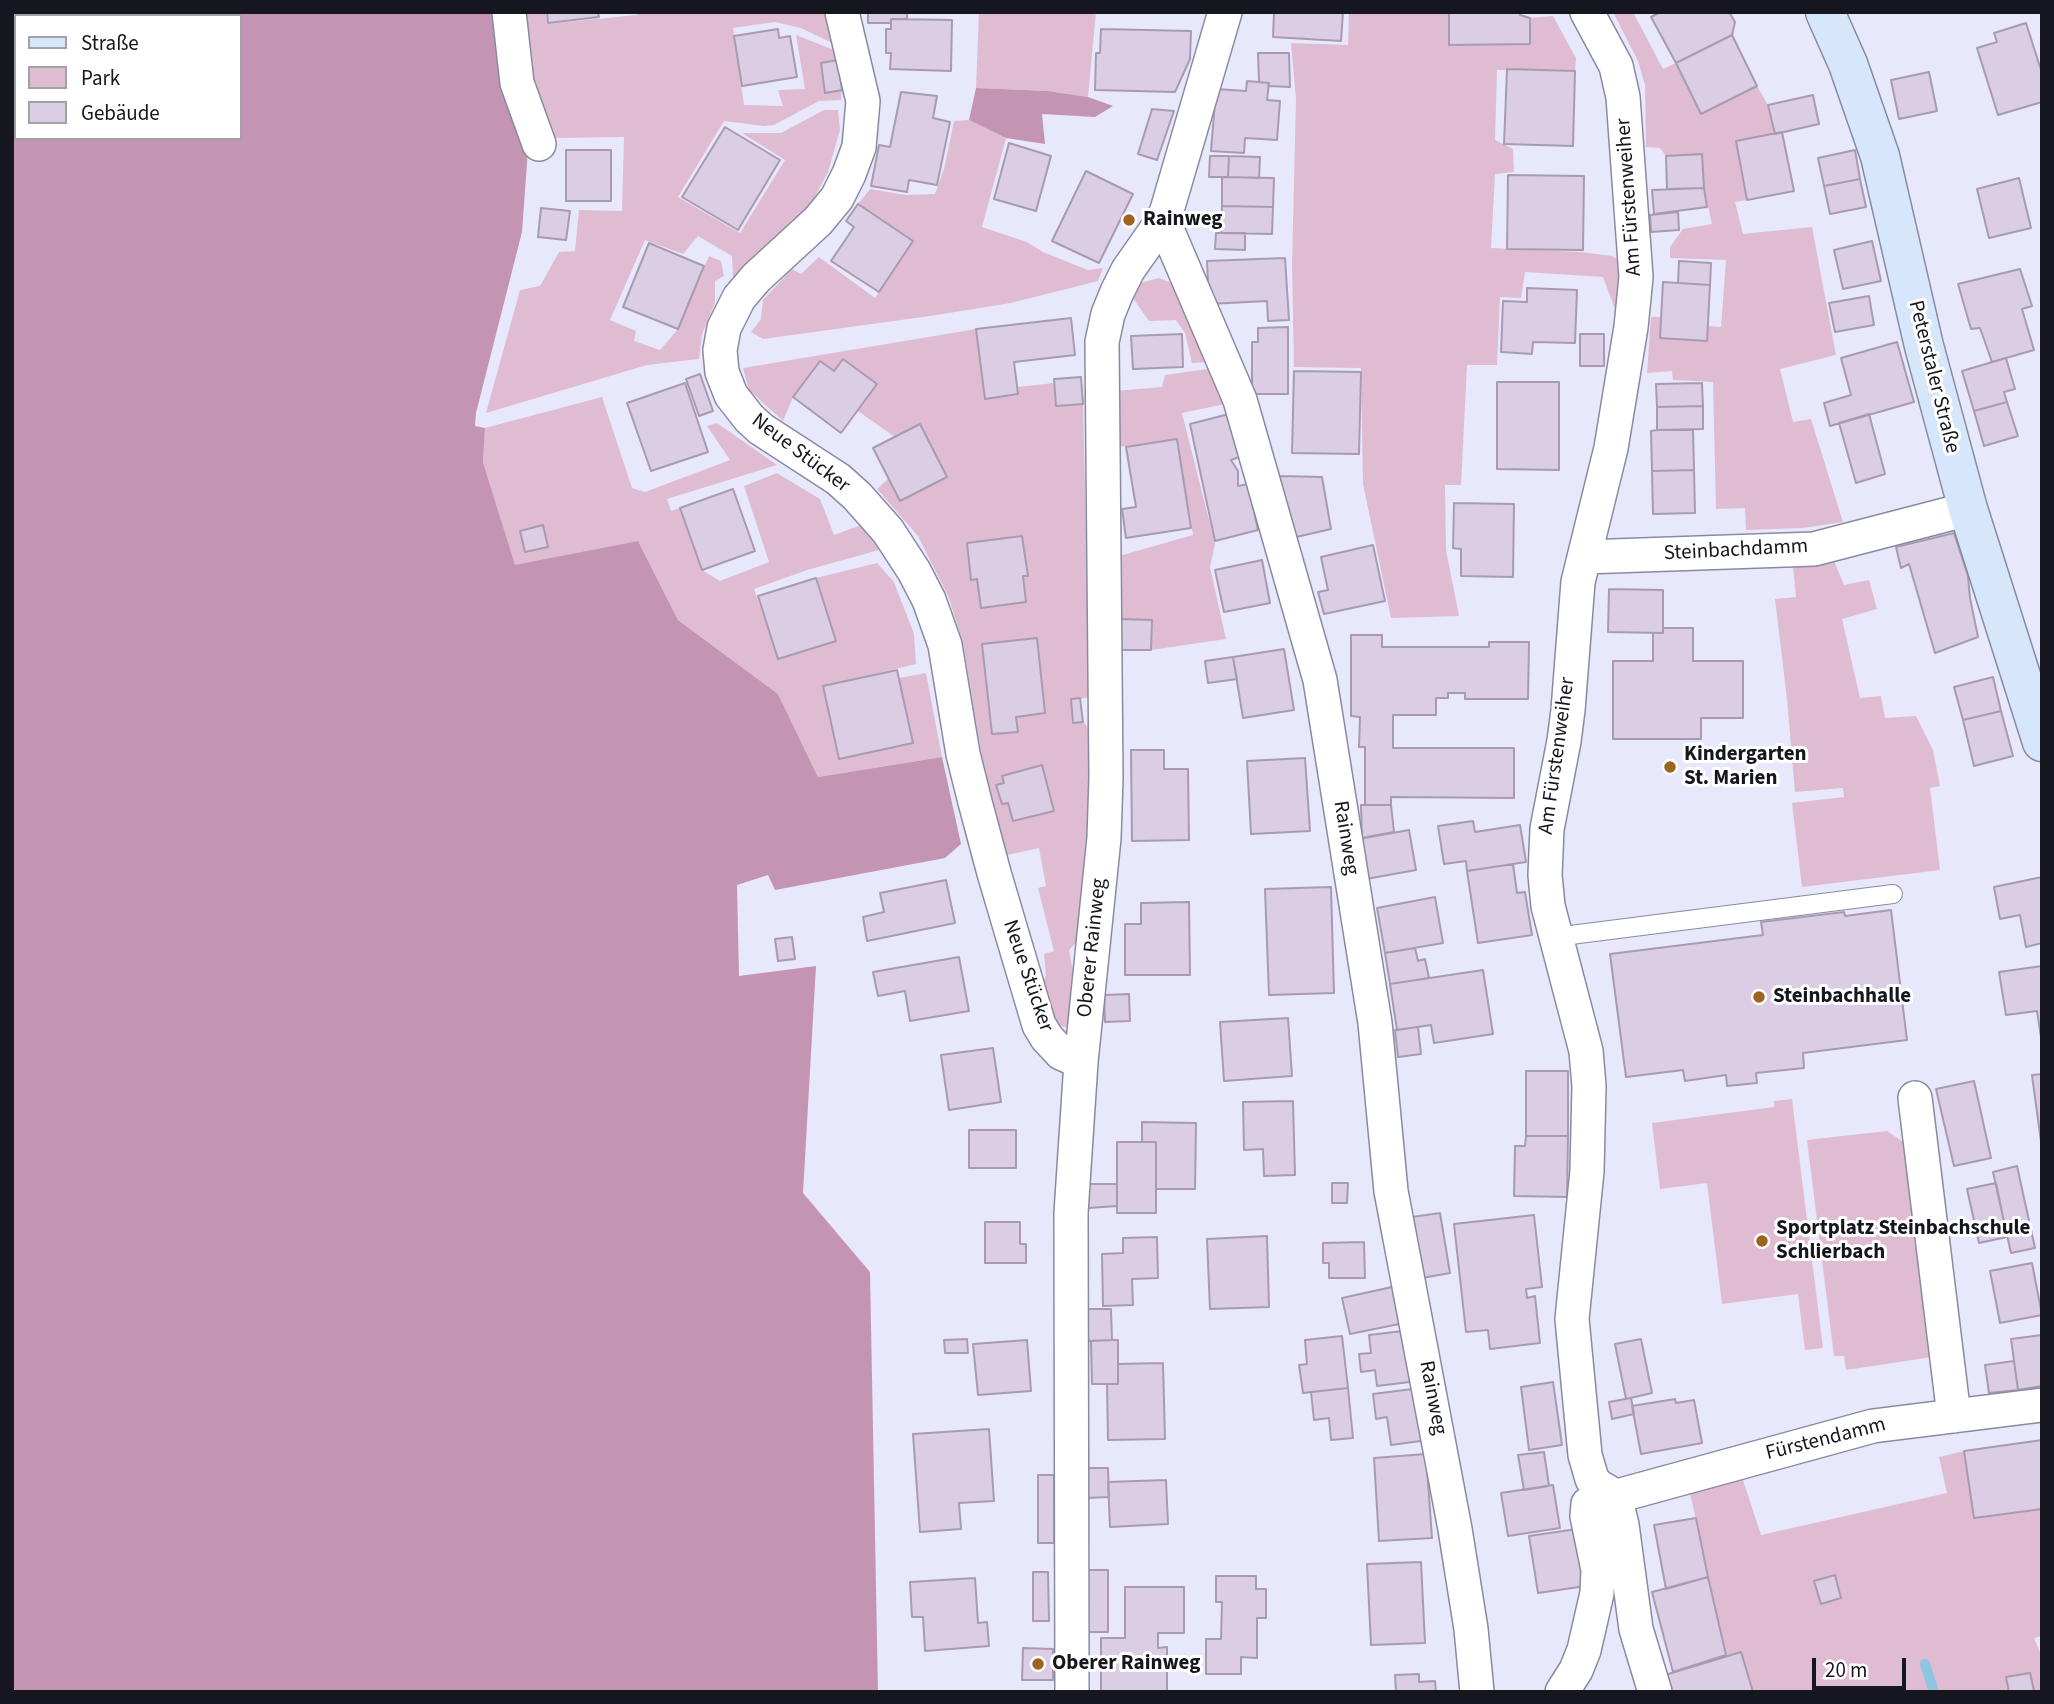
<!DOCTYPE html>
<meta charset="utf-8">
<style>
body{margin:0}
#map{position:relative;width:2054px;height:1704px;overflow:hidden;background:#e7e8fc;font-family:"Source Sans 3",sans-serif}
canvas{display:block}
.frame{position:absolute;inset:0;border:14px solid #15161e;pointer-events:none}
.legend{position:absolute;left:14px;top:14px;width:228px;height:126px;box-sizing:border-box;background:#fff;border:2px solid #a1a2a5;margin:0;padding:9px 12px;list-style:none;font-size:21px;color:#15161e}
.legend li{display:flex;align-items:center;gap:14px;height:35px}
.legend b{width:35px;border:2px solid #a1a2a5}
.scale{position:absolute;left:1812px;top:1658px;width:94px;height:32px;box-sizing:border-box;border:4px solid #15161e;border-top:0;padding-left:9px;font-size:21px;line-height:24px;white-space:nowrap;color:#15161e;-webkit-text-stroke:5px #fff;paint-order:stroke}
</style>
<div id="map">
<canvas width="2054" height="1704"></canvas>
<div class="frame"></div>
<ul class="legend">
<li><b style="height:9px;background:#d6e6fb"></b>Straße</li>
<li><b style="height:19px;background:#e0bcd2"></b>Park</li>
<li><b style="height:19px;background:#dbcee4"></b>Gebäude</li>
</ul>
<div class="scale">20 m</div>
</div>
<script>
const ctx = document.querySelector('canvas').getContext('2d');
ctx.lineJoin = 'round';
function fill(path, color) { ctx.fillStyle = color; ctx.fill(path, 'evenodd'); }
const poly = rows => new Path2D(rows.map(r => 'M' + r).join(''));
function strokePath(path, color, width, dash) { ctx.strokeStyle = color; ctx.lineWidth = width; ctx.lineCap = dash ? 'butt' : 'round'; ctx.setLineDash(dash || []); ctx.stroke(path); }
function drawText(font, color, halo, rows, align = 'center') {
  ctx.font = font + ' "Source Sans 3",sans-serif'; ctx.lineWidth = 6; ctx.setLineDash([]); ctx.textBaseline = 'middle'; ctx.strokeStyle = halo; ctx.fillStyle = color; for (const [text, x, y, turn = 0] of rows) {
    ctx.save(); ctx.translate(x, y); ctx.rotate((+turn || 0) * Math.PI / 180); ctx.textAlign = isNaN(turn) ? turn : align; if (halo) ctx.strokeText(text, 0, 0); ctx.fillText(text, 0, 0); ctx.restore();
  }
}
fill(poly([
 [518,12,546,12,547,24,637,15,637,12,825,12,830,18,835,43,832,43,801,28,775,22,733,28,744,105,783,106,778,90,805,89,796,35,834,50,842,90,841,100,819,101,774,125,764,126,724,121,678,197,740,233,785,160,742,133,781,133,824,110,838,110,840,130,828,172,811,204,742,271,725,296,724,290,733,278,732,256,698,236,683,254,645,240,610,320,636,331,634,341,660,350,678,329,709,256,721,261,724,276,715,281,715,303,702,334,699,359,647,365,486,413,520,290,540,286,559,252,575,251,579,210,622,211,624,137,552,138,523,79],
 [979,12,1096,12,1088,97,1048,91,976,88],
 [1349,12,1449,12,1449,44,1530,18,1553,16,1576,58,1575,71,1497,70,1495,140,1513,149,1514,172,1495,174,1491,248,1581,252,1612,256,1622,262,1616,312,1603,277,1525,272,1521,298,1500,297,1497,365,1467,365,1461,485,1445,485,1446,550,1459,616,1391,618,1363,484,1361,368,1294,367,1292,265,1296,99,1291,43,1348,45],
 [1613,12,1633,12,1663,69,1676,63,1701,114,1757,86,1768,105,1775,134,1736,142,1747,200,1735,202,1743,234,1812,227,1836,355,1780,369,1793,422,1811,419,1843,522,1803,528,1746,530,1745,508,1716,509,1713,382,1673,380,1672,371,1647,373,1651,317,1661,317,1661,338,1707,341,1708,326,1721,327,1726,260,1670,258,1670,247,1683,229,1712,224,1704,188,1702,154,1666,156,1660,148,1646,147,1645,85,1638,61],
 [969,120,1006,138,982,227,1027,242,1043,252,1088,270,1103,268,1098,281,1011,303,930,316,763,339,751,332,761,319,763,300,792,269,801,274,819,257,875,298,912,241,858,204,870,189,906,195,935,194,944,169,954,121],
 [1159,278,1174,284,1210,362,1192,363,1185,333,1176,320,1149,321,1130,294,1140,283],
 [976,329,985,399,1018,395,1017,387,1054,383,1056,405,1083,404,1090,697,1080,699,1083,722,1090,729,1092,828,1077,942,1069,950,1074,977,1069,1028,1055,1025,1043,981,1046,976,1044,954,1054,951,1038,888,1046,886,1039,848,1007,855,984,771,963,643,949,598,918,536,877,489,889,478,901,501,947,477,920,424,895,437,858,411,877,384,844,359,834,371,793,397,783,421,749,390,743,368],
 [1022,536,1028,575,1023,576,1026,602,981,608,977,579,971,580,967,543],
 [1037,638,1045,713,1016,717,1017,732,992,734,982,644],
 [1042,765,1054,811,1013,821,1008,803,1002,804,997,785,1004,783,1002,776],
 [1214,368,1225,404,1182,413,1215,544,1210,567,1226,639,1151,650,1152,620,1120,619,1119,556,1193,535,1177,439,1118,447,1116,391,1162,387,1165,375],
 [602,397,632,488,645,492,730,460,707,426,717,423,777,465,667,499,671,511,680,508,702,570,720,581,769,562,744,486,777,473,820,499,834,535,864,524,879,550,807,570,754,589,779,659,836,641,816,578,877,563,894,582,914,634,916,664,823,686,838,758,899,678,926,673,942,757,818,777,778,694,678,620,638,541,515,566,483,462,485,428],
 [1834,561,1844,585,1869,580,1877,609,1842,619,1860,698,1881,696,1885,718,1916,716,1933,750,1940,786,1930,788,1940,870,1802,887,1792,803,1844,797,1843,788,1795,792,1787,699,1775,599,1796,597,1793,567],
 [1792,1099,1823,1348,1805,1350,1798,1294,1722,1304,1707,1183,1660,1189,1652,1123,1774,1107,1774,1101],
 [1887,1131,1908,1145,1918,1232,1914,1233,1914,1240,1915,1248,1920,1248,1932,1357,1846,1370,1844,1356,1834,1356,1807,1140],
 [1964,1451,1974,1518,2042,1509,2042,1636,2034,1638,2042,1657,2042,1692,1753,1692,1741,1652,1726,1655,1690,1493,1742,1477,1761,1535,1947,1493,1939,1457]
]), '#e0bcd2');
fill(poly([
 [12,12,501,12,528,150,522,232,476,413,475,426,485,428,483,462,515,565,638,541,678,620,778,694,818,777,942,757,961,844,945,858,775,890,768,875,737,885,739,976,816,966,803,1193,870,1272,878,1692,12,1692],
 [16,16,240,16,240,138,16,138],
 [976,88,1048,91,1088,97,1113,106,1095,117,1042,114,1045,144,1006,138,969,120]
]), '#c495b3');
strokePath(poly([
 [1925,1664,1934,1692]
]), '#8bc7e0', 10);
const building = poly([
 [547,12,598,12,599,17,548,23,547,12],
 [868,12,907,12,907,19,891,19,891,23,868,23,868,12],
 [1274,12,1343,12,1341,41,1273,37,1274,12],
 [1449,12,1520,12,1520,15,1530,18,1530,44,1449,45,1449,12],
 [1661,12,1729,12,1735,22,1732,35,1676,63,1651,17,1661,12],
 [891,19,952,20,951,71,890,69,891,53,886,53,886,29,891,29,891,19],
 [2026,23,2042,73,2042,102,1998,115,1977,48,1997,42,1994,33,2026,23],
 [778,29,779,38,790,36,797,77,742,86,734,36,778,29],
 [1101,29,1191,31,1190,59,1175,92,1095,90,1096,53,1100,53,1101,29],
 [1732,35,1757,86,1701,114,1676,63,1732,35],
 [1258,53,1289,53,1290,87,1268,86,1269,83,1259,82,1258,53],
 [838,60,842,90,825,93,821,63,838,60],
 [1507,69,1575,71,1573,146,1504,144,1507,69],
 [1929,72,1937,111,1899,119,1891,80,1929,72],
 [1247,81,1269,83,1267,100,1280,101,1277,140,1245,138,1244,153,1211,151,1216,89,1246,91,1247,81],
 [901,92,937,96,933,118,950,122,937,185,909,180,907,192,871,186,879,145,890,147,901,92],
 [1813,95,1819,124,1775,134,1768,105,1813,95],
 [1152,109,1174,111,1157,160,1138,154,1152,109],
 [725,127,780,160,738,230,682,197,725,127],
 [1782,132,1794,191,1747,200,1736,141,1782,132],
 [1009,143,1051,156,1036,211,994,199,1009,143],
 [566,150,611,150,611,201,566,201,566,150],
 [1855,150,1860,179,1824,186,1818,158,1855,150],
 [1702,154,1704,188,1667,189,1666,156,1702,154],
 [1210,156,1229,156,1228,177,1209,177,1210,156],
 [1229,156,1260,157,1259,178,1228,177,1229,156],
 [1086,171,1133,194,1099,263,1052,241,1086,171],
 [1508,175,1584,176,1583,250,1507,249,1508,175],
 [1222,177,1274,178,1273,207,1222,206,1222,177],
 [2019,178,2031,228,1989,238,1977,189,2019,178],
 [1860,179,1866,207,1830,214,1824,186,1860,179],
 [1704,188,1707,207,1654,214,1652,190,1704,188],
 [858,204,913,241,879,292,831,261,854,227,846,221,858,204],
 [1222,206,1273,207,1272,234,1221,233,1222,206],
 [541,208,570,211,566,240,538,237,541,208],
 [1678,212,1679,230,1651,232,1650,215,1678,212],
 [1216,233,1245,233,1245,250,1215,249,1216,233],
 [1872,241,1881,281,1843,289,1834,250,1872,241],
 [649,243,704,266,678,329,623,307,649,243],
 [1285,258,1289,320,1268,321,1267,301,1209,304,1207,261,1285,258],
 [1679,261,1711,263,1710,285,1678,283,1679,261],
 [2020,269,2032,306,2022,309,2034,350,1992,362,1980,328,1971,329,1958,284,2020,269],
 [1663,282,1710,285,1707,341,1660,338,1663,282],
 [1527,288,1577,290,1575,343,1533,342,1532,354,1501,352,1503,301,1527,302,1527,288],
 [1869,296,1874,325,1835,332,1829,303,1869,296],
 [1071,318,1075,355,1014,362,1018,394,985,399,976,329,1071,318],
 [1288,327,1288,394,1252,394,1252,342,1258,342,1258,328,1288,327],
 [1182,334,1183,367,1133,369,1131,336,1182,334],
 [1580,334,1604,334,1604,366,1580,366,1580,334],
 [1897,342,1914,402,1830,426,1824,403,1851,395,1841,358,1897,342],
 [2006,358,2015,389,2004,392,2007,402,1974,411,1962,371,2006,358],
 [843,359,877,384,841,433,793,397,820,361,834,371,843,359],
 [1294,371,1361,372,1359,454,1292,453,1294,371],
 [700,374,713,411,699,416,686,379,700,374],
 [1081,377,1083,404,1056,406,1054,379,1081,377],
 [1497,382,1559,382,1559,470,1497,469,1497,382],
 [685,383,708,452,651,471,627,403,685,383],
 [1702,383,1703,406,1657,407,1656,384,1702,383],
 [2007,402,2018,436,1984,446,1974,411,2007,402],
 [1703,406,1703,429,1657,430,1657,407,1703,406],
 [1229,414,1239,457,1231,460,1238,471,1238,486,1248,484,1258,530,1215,541,1190,424,1229,414],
 [1869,414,1885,474,1856,483,1839,423,1869,414],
 [920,424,947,477,900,501,873,448,920,424],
 [1657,430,1693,430,1694,470,1652,471,1651,431,1657,430],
 [1177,439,1191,528,1126,538,1122,509,1136,507,1126,447,1177,439],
 [1694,470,1695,513,1653,514,1652,471,1694,470],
 [1279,476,1322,477,1331,529,1292,538,1279,476],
 [733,489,755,551,702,570,680,508,733,489],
 [1454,503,1514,504,1513,577,1461,576,1461,549,1453,548,1454,503],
 [543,525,548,547,525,552,520,531,543,525],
 [1954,533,1968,576,1970,598,1978,637,1935,653,1909,564,1901,568,1896,547,1954,533],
 [1022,536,1028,576,1023,576,1026,602,981,608,977,579,971,580,967,543,1022,536],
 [1373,545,1385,601,1324,614,1318,592,1328,590,1321,557,1373,545],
 [1262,560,1270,603,1224,612,1215,570,1262,560],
 [816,578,836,641,778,659,758,596,816,578],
 [1609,589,1663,590,1663,633,1608,632,1609,589],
 [1120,619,1152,620,1151,650,1120,650,1120,619],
 [1663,628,1693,628,1693,661,1743,661,1743,718,1701,718,1701,739,1613,739,1613,661,1653,661,1653,633,1663,633,1663,628],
 [1351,635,1382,635,1382,647,1489,647,1489,642,1529,642,1528,699,1465,699,1465,693,1448,693,1448,698,1436,698,1436,715,1393,715,1393,748,1514,748,1514,798,1391,797,1391,805,1365,805,1365,747,1359,747,1360,717,1351,716,1351,635],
 [1037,638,1045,713,1016,717,1018,732,992,734,982,644,1037,638],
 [1284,649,1294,710,1243,718,1233,657,1284,649],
 [1233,657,1237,679,1208,683,1205,661,1233,657],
 [897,670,913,743,839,759,823,686,897,670],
 [1993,677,2001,711,1963,720,1954,687,1993,677],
 [1080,698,1083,722,1073,723,1071,699,1080,698],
 [2001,711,2013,756,1974,766,1963,720,2001,711],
 [1131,750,1164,750,1164,769,1188,769,1189,840,1132,841,1131,750],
 [1305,758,1310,831,1251,834,1247,761,1305,758],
 [1042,765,1054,811,1013,821,1008,803,1002,804,996,785,1004,783,1002,776,1042,765],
 [1361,805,1391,805,1394,832,1362,838,1361,805],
 [1473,821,1475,832,1520,825,1526,862,1467,871,1466,861,1444,864,1438,826,1473,821],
 [1409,830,1416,870,1366,879,1359,839,1409,830],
 [1513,864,1517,893,1525,892,1532,935,1478,943,1467,871,1513,864],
 [2042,877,2042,943,2026,947,2020,915,2000,919,1994,887,2042,877],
 [946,880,955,923,867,941,863,917,884,912,880,893,946,880],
 [1331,887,1334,993,1269,995,1265,889,1331,887],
 [1435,897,1443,943,1385,953,1377,908,1435,897],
 [1189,902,1190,975,1125,975,1125,924,1141,924,1141,903,1189,902],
 [1891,910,1907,1040,1803,1053,1804,1068,1756,1073,1757,1083,1727,1086,1726,1075,1685,1081,1683,1070,1626,1077,1610,954,1763,935,1761,922,1844,912,1845,916,1891,910],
 [792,937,795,959,778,961,775,939,792,937],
 [1415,948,1418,961,1425,959,1429,978,1390,984,1385,953,1415,948],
 [959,957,969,1011,910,1021,905,991,878,996,873,972,959,957],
 [2042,966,2042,1044,2037,1011,2006,1015,1999,972,2042,966],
 [1483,970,1493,1034,1434,1043,1431,1025,1397,1030,1390,984,1483,970],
 [1129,994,1130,1021,1105,1022,1104,995,1129,994],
 [1288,1018,1292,1076,1224,1081,1220,1022,1288,1018],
 [1418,1027,1421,1054,1398,1057,1395,1030,1418,1027],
 [993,1048,1001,1102,949,1110,941,1055,993,1048],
 [1526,1071,1568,1071,1568,1136,1526,1136,1526,1071],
 [2042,1074,2042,1149,2032,1075,2042,1074],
 [1974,1081,1991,1158,1954,1166,1936,1089,1974,1081],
 [1293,1101,1295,1175,1264,1176,1263,1149,1244,1150,1243,1102,1293,1101],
 [1142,1122,1196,1123,1195,1189,1156,1189,1156,1142,1142,1142,1142,1122],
 [969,1130,1016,1130,1016,1168,969,1168,969,1130],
 [1526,1136,1568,1136,1567,1197,1514,1196,1515,1146,1525,1146,1526,1136],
 [1117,1142,1156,1142,1156,1213,1117,1213,1117,1142],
 [2017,1166,2035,1248,2011,1253,1993,1172,2017,1166],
 [1332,1183,1348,1183,1347,1203,1332,1203,1332,1183],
 [1996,1183,2007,1237,1979,1243,1967,1189,1996,1183],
 [1087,1184,1117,1184,1117,1206,1088,1208,1087,1184],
 [1440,1213,1450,1273,1422,1278,1412,1217,1440,1213],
 [1534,1215,1542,1287,1526,1289,1527,1298,1535,1296,1540,1343,1490,1349,1488,1330,1466,1332,1454,1224,1534,1215],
 [985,1222,1020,1222,1020,1244,1026,1244,1026,1263,985,1263,985,1222],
 [1267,1236,1269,1307,1210,1309,1207,1239,1267,1236],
 [1157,1237,1158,1278,1132,1279,1133,1305,1103,1306,1102,1254,1123,1253,1123,1238,1157,1237],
 [1364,1242,1365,1278,1329,1278,1329,1263,1323,1263,1323,1243,1364,1242],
 [2032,1263,2042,1315,2000,1323,1990,1271,2032,1263],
 [1401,1285,1409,1322,1350,1334,1342,1298,1401,1285],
 [1087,1309,1111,1309,1112,1340,1087,1341,1087,1309],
 [1411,1330,1418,1381,1377,1386,1375,1370,1361,1372,1359,1354,1371,1353,1369,1335,1411,1330],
 [2042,1335,2042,1386,2018,1390,2011,1339,2042,1335],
 [1342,1336,1348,1388,1303,1393,1299,1365,1307,1364,1305,1340,1342,1336],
 [967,1339,968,1353,945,1353,944,1340,967,1339],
 [1641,1339,1652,1393,1626,1399,1615,1344,1641,1339],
 [1027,1340,1031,1391,978,1395,973,1344,1027,1340],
 [1112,1340,1118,1340,1118,1384,1092,1384,1091,1341,1112,1340],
 [2014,1361,2018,1390,1989,1393,1985,1365,2014,1361],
 [1163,1363,1165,1439,1108,1440,1107,1384,1118,1384,1118,1364,1163,1363],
 [1553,1382,1562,1445,1529,1450,1521,1387,1553,1382],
 [1348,1388,1353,1438,1331,1440,1329,1418,1314,1420,1311,1392,1348,1388],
 [1420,1388,1428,1440,1391,1445,1387,1417,1376,1419,1373,1394,1420,1388],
 [1631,1398,1634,1414,1612,1419,1609,1402,1631,1398],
 [1675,1399,1676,1403,1694,1400,1702,1443,1641,1454,1632,1406,1675,1399],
 [989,1429,994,1501,959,1503,961,1529,920,1532,913,1434,989,1429],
 [2042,1440,2042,1509,1974,1518,1964,1451,2042,1440],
 [1544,1452,1549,1486,1524,1490,1518,1455,1544,1452],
 [1426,1454,1432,1538,1379,1541,1374,1458,1426,1454],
 [1085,1468,1108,1468,1109,1497,1086,1498,1085,1468],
 [1038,1475,1054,1475,1054,1543,1038,1543,1038,1475],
 [1166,1480,1168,1524,1110,1527,1108,1482,1166,1480],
 [1553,1485,1560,1528,1508,1536,1501,1493,1553,1485],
 [1696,1518,1708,1577,1666,1589,1654,1525,1696,1518],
 [1577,1529,1586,1586,1538,1593,1529,1536,1577,1529],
 [1421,1562,1425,1643,1371,1645,1367,1564,1421,1562],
 [1085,1570,1108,1570,1108,1632,1086,1632,1085,1570],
 [1033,1572,1048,1572,1049,1621,1033,1621,1033,1572],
 [1835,1575,1841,1598,1821,1604,1814,1581,1835,1575],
 [1216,1576,1256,1576,1256,1589,1266,1589,1266,1618,1257,1618,1257,1658,1241,1657,1241,1674,1206,1674,1206,1639,1221,1639,1222,1602,1216,1602,1216,1576],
 [1708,1577,1726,1655,1673,1672,1652,1592,1708,1577],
 [975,1578,978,1623,987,1622,989,1646,925,1651,923,1617,912,1617,910,1582,975,1578],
 [1125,1587,1184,1587,1184,1633,1158,1633,1158,1648,1167,1647,1167,1692,1101,1692,1101,1638,1125,1638,1125,1587],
 [1023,1648,1053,1649,1053,1680,1022,1680,1023,1648],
 [1741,1652,1753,1692,1670,1692,1665,1675,1741,1652],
 [2030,1673,2034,1691,2009,1692,2006,1677,2030,1673],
 [1419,1674,1419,1682,1435,1681,1436,1692,1396,1692,1395,1675,1419,1674]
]);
fill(building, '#dbcee4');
strokePath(building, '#a89bb1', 2);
const lane = poly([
 [1555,937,1893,894]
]);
const street = poly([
 [509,12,517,83,539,144],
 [842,12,863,101,859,147,849,174,837,198,818,221,756,278,739,298,724,328,720,350,722,372,731,395,749,418,761,429,838,479,857,496,888,531,914,571,929,600,945,645,963,754,975,802,994,873,1039,1025,1047,1038,1061,1053,1081,1062],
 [1587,12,1616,66,1623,97,1636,277,1631,327,1611,448,1578,582,1568,710,1564,741,1547,829,1545,875,1548,906,1586,1051,1589,1086,1587,1171,1572,1319,1585,1455,1592,1479,1598,1486,1615,1496,1622,1525,1636,1629,1655,1692],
 [1163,220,1240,400,1320,680,1375,1023,1391,1191,1455,1529,1471,1629,1477,1692],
 [1584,557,1814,549,1968,509],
 [1915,1098,1954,1416],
 [1072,1692,1071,1213,1081,1062,1104,838,1106,778,1102,342,1108,314,1117,292,1128,270,1163,220,1167,210,1225,12],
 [1562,1692,1576,1670,1584,1650,1597,1593,1598,1570,1587,1516,1588,1504,1873,1426,2042,1405]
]);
const secondary = poly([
 [1825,12,1848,64,1880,156,1924,346,1968,509,2042,742]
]);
strokePath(lane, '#898aa1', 20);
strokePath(street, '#898aa1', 36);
strokePath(secondary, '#898aa1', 41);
strokePath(lane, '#fff', 18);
strokePath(street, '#fff', 33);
strokePath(secondary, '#d6e6fb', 38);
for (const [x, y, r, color] of [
 [1129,220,7,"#9c6420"],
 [1670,767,7,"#9c6420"],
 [1759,997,7,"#9c6420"],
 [1762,1241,7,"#9c6420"],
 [1038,1664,7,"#9c6420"]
]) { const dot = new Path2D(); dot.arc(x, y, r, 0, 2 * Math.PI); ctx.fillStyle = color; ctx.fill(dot); strokePath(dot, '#fff', 2.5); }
drawText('21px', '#15161e', '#fff', [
 ["Am Fürstenweiher",1630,197,-94],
 ["Peterstaler Straße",1933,377,76],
 ["Neue Stücker",800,454,37],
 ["Steinbachdamm",1736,551,-3],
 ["Am Fürstenweiher",1558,756,-82],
 ["Rainweg",1345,838,81],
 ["Oberer Rainweg",1093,948,-84],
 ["Neue Stücker",1027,976,71],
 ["Rainweg",1432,1398,79],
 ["Fürstendamm",1826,1440,-14]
]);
drawText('bold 21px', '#15161e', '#fff', [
 ["Rainweg",1143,220],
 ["Kindergarten",1684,755],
 ["St. Marien",1684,779],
 ["Steinbachhalle",1773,997],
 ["Sportplatz Steinbachschule",1776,1229],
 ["Schlierbach",1776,1253],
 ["Oberer Rainweg",1052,1664]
], 'left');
</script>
